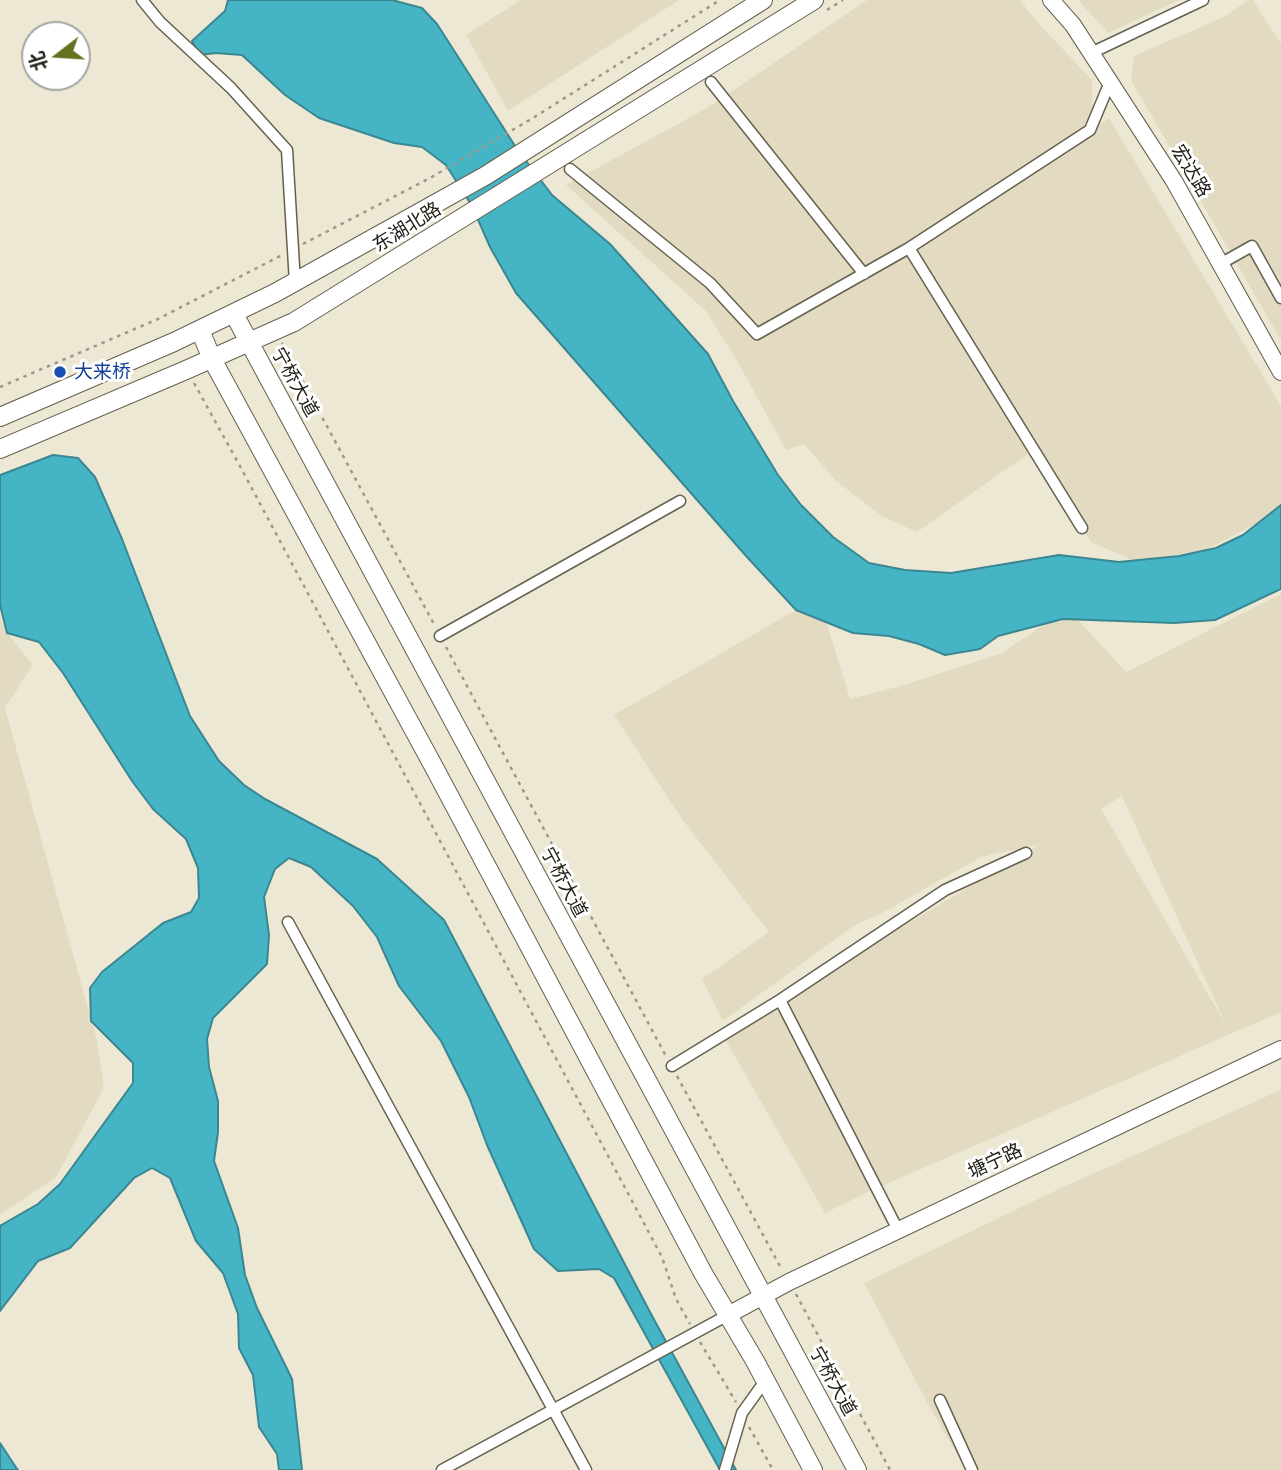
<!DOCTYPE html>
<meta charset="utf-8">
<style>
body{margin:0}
#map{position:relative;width:1281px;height:1470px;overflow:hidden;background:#ede8d4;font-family:Lato,"Noto Sans SC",sans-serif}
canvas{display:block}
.north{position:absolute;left:21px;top:21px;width:70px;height:70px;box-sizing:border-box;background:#fff;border:2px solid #a5a5a2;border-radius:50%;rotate:253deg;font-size:19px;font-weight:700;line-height:28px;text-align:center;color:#1f1d16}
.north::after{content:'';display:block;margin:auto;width:24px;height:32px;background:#62721f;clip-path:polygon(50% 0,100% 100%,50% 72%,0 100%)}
</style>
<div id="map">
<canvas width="1281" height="1470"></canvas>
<div class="north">北</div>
</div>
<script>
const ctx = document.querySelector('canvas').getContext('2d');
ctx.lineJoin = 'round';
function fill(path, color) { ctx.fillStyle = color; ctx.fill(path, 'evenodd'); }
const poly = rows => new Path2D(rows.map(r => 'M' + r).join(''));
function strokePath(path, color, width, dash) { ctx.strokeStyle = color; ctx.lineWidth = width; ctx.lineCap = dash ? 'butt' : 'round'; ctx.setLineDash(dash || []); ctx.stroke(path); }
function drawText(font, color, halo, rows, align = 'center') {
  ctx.font = font + ' Lato,"Noto Sans SC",sans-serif'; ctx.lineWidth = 6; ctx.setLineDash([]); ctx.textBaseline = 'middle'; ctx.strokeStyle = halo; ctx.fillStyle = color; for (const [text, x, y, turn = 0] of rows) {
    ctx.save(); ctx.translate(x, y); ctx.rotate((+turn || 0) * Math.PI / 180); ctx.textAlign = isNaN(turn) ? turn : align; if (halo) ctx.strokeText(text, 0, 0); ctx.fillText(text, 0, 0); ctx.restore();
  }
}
fill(poly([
 [521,0,679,0,508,111,466,35],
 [867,0,1020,0,1037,22,1092,80,1093,124,856,284,1109,118,1281,406,1281,506,1257,523,1205,550,1134,561,1091,542,926,276,1028,454,917,532,882,516,836,481,804,444,786,450,739,364,706,311,566,185,707,108],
 [1078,0,1179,0,1108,33],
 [1248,0,1253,0,1281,44,1281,340,1131,80,1134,56,1226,16],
 [1281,594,1281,1012,866,1193,825,1213,722,1034,1041,844,981,857,882,913,855,925,723,1021,702,979,769,932,682,819,614,715,796,610,827,624,850,699,897,687,1000,654,1045,624,1077,619,1126,672],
 [1122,796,1226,1025,1101,809],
 [0,619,7,633,33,665,5,708,97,1041,104,1088,56,1177,0,1215],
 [1281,1090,1281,1470,966,1470,928,1404,864,1283,1063,1187]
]), '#e2dbc1');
const water = poly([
 [228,0,392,0,422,8,437,24,517,149,552,195,610,244,708,354,733,401,778,475,801,505,833,537,869,563,905,570,951,573,1059,555,1119,562,1179,556,1216,548,1243,535,1281,505,1281,589,1215,620,1174,623,1063,619,998,636,980,649,945,655,919,644,889,636,853,633,796,610,747,557,516,293,490,247,472,206,446,165,422,147,394,143,319,118,285,95,242,55,216,53,200,55,192,41,225,11,228,0],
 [53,455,78,458,95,477,122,539,190,716,219,761,244,785,265,799,377,859,444,920,651,1314,736,1470,720,1470,614,1278,599,1269,558,1271,534,1249,487,1145,469,1097,441,1041,399,986,377,937,353,906,311,867,289,858,275,869,264,897,269,935,267,964,213,1018,207,1039,209,1067,218,1101,218,1132,214,1161,238,1228,245,1275,257,1308,292,1379,302,1470,279,1470,277,1454,259,1427,253,1375,239,1348,238,1314,223,1273,196,1241,170,1178,152,1168,134,1178,70,1248,38,1261,0,1311,0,1226,38,1204,60,1184,133,1083,133,1063,91,1021,90,988,102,972,163,923,191,912,199,898,198,868,186,839,153,809,132,781,63,673,39,642,7,633,0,605,0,475,53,455],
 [0,1443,17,1469,18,1470,0,1470,0,1443]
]);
fill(water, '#45b5c6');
strokePath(water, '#3a8791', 2);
const street = poly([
 [142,0,160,22,231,88,287,150,295,283],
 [1091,53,1203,0],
 [711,82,864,274],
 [570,169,710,283,757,334,909,248],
 [1220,264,1252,246,1281,298],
 [1082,528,909,248,1090,130,1110,82],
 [440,636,680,501],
 [288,922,586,1470],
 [780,1000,898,1230],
 [672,1066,780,1000,945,890,1026,853],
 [940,1400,972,1470],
 [442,1470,728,1315],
 [725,1470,742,1413,765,1381]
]);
const secondary = poly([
 [1051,0,1073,25,1174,181,1281,372],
 [728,1315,789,1282,1281,1049]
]);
const primary = poly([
 [234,314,857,1470],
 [200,330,212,359,435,769,703,1273,755,1361,813,1470],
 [0,417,174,342,275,293,485,176,763,0],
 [0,449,186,370,294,322,814,0]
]);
strokePath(street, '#65604f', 13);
strokePath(secondary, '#65604f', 18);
strokePath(primary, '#65604f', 20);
strokePath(poly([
 [827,10,843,0],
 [303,244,430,178,533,118,720,0],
 [282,343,435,626],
 [194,383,241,468,662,1257,676,1299,690,1324],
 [0,387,158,319,282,255],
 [446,647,667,1058],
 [677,1076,782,1270],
 [796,1294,890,1470],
 [700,1342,736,1402],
 [749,1427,773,1470]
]), '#9d998a', 2.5, [3.5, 5]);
strokePath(street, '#fff', 10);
strokePath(secondary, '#fff', 16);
strokePath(primary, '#fff', 18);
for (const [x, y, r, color] of [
 [60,372,7,"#1a4fb4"]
]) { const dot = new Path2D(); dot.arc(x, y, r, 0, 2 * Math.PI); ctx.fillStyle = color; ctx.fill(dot); strokePath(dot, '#fff', 2.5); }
drawText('19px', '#1f1d16', '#fff', [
 ["宏达路",1191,171,59],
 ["东湖北路",407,227,-32],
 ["宁桥大道",295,382,61],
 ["宁桥大道",564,882,62],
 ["塘宁路",995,1161,-25],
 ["宁桥大道",833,1381,61]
]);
drawText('19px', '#164399', '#fff', [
 ["大来桥",74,372]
], 'left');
</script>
